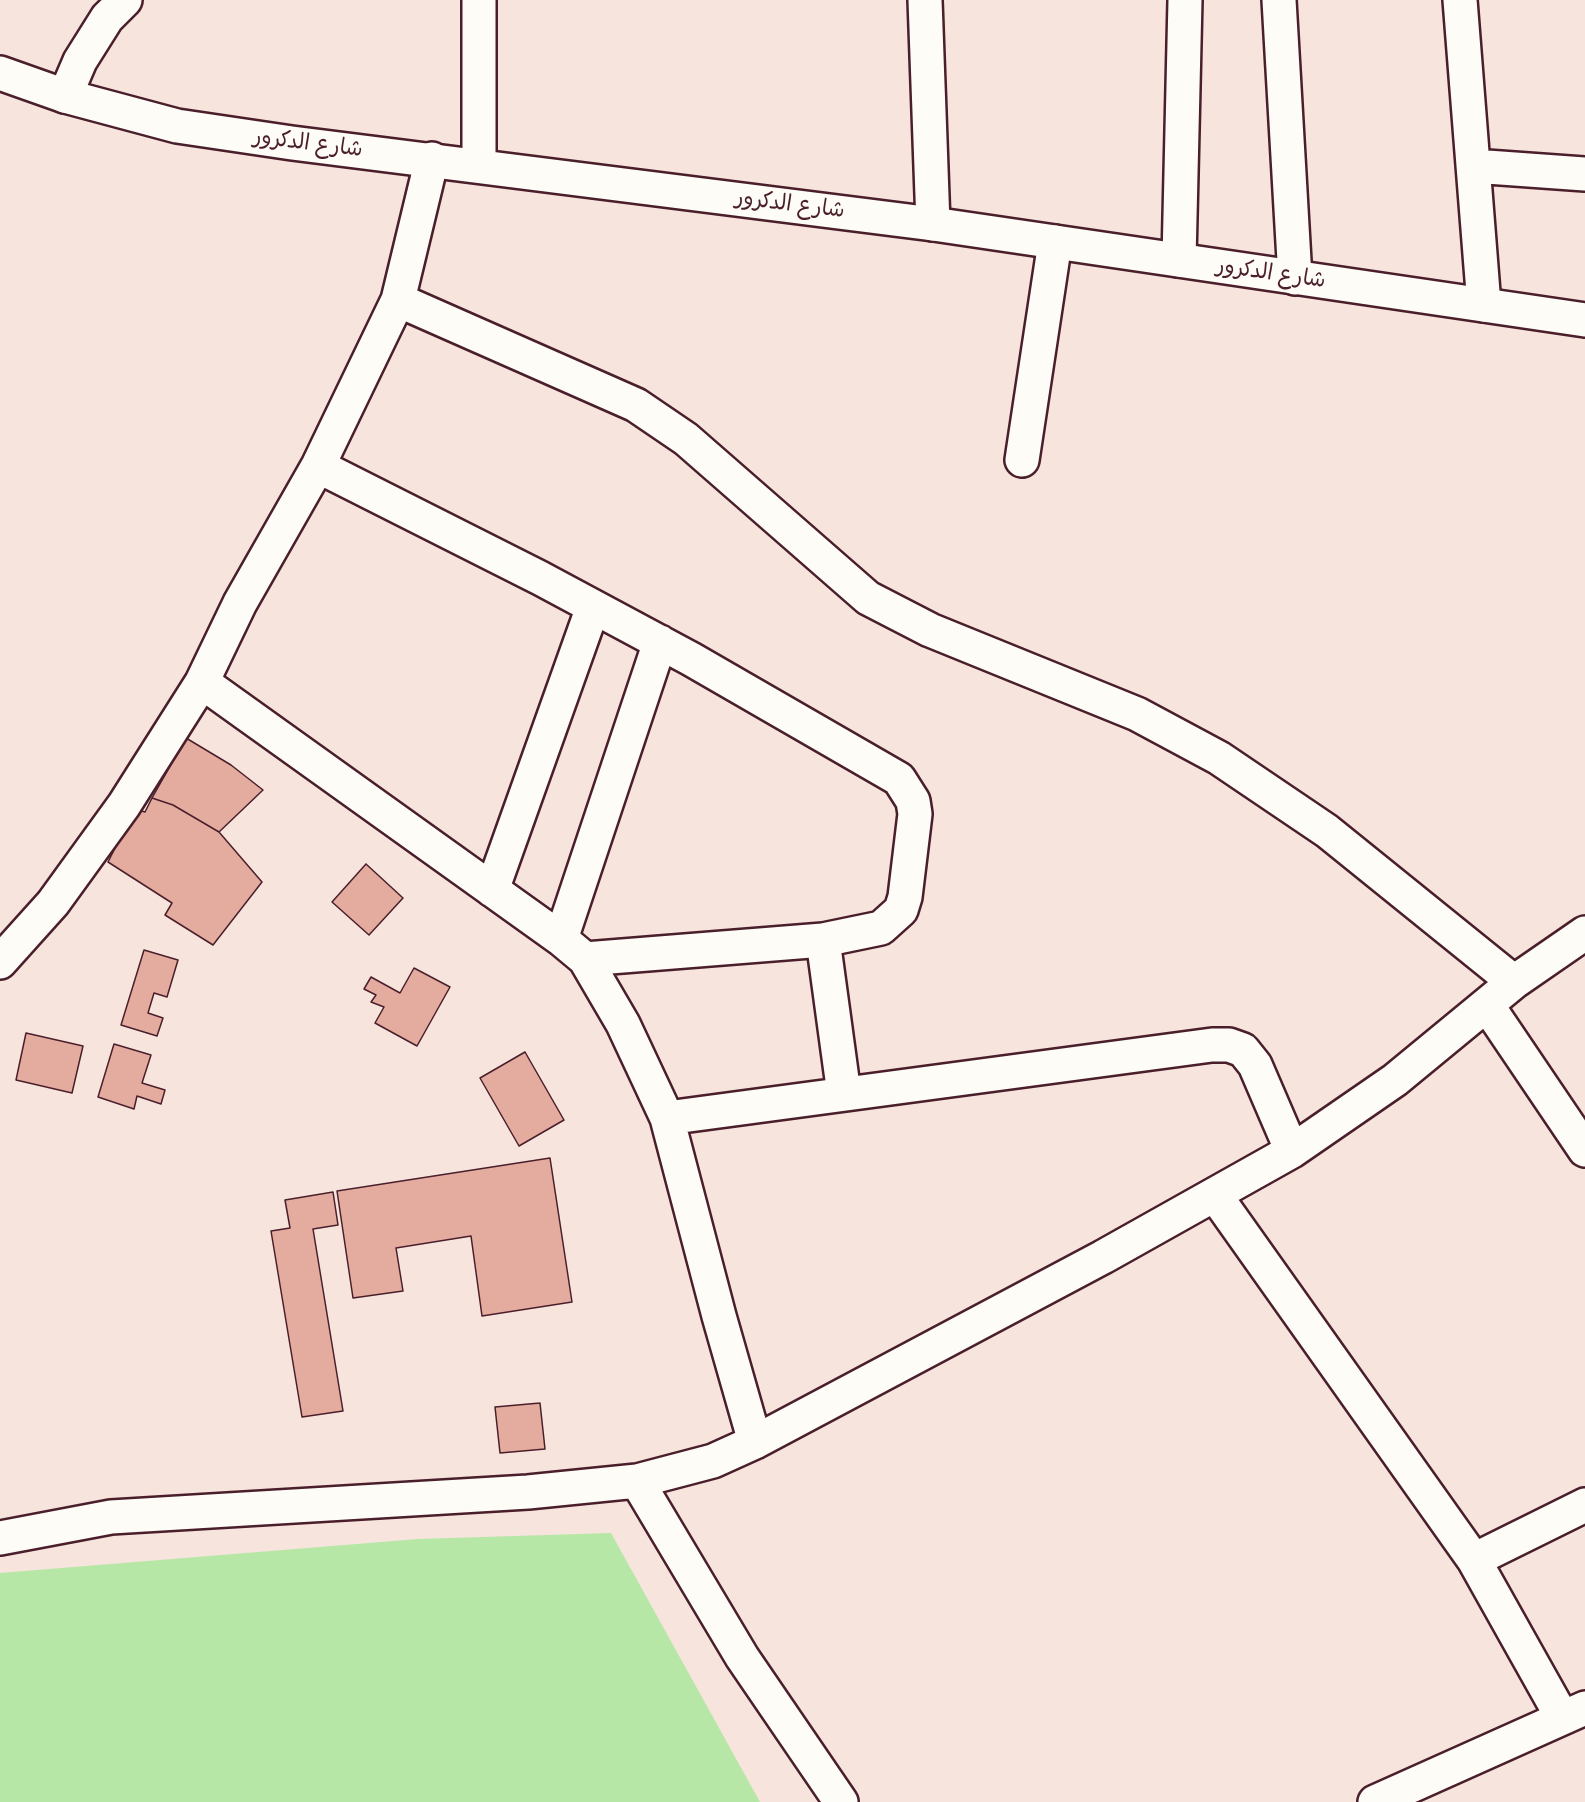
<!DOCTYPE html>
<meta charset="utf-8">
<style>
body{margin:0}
canvas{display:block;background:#f6e4dd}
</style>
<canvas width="1585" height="1802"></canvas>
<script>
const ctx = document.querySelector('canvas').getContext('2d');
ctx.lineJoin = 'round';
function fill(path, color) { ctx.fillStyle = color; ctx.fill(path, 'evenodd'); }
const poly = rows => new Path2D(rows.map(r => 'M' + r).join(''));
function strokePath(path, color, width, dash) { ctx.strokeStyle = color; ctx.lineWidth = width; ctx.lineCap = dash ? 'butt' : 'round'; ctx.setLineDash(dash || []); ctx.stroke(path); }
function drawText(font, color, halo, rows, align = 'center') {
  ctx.font = font + ' Sriracha,"Playpen Sans Arabic",sans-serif'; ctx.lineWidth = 5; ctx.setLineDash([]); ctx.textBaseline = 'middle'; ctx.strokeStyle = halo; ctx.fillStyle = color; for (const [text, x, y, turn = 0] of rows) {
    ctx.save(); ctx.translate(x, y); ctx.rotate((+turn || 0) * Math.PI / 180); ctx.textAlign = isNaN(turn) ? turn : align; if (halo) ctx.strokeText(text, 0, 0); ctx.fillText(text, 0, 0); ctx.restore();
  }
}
fill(poly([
 [611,1533,760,1802,0,1802,0,1573,418,1539]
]), '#b7e7a6');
const building = poly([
 [186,738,231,765,263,790,219,832,173,805,152,798,186,738],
 [152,798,173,805,219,832,262,882,213,945,165,915,172,903,108,862,135,809,145,812,152,798],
 [366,864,403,898,369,935,332,902,366,864],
 [144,950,178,960,167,997,154,993,148,1013,163,1018,157,1036,121,1025,144,950],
 [414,968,450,987,417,1046,375,1023,384,1007,371,1002,376,995,364,989,371,977,400,993,414,968],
 [26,1033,83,1046,72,1093,16,1080,26,1033],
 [114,1044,151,1055,142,1083,165,1090,161,1104,137,1096,134,1109,98,1097,114,1044],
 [525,1052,564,1120,519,1146,480,1078,525,1052],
 [550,1158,572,1302,482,1316,471,1236,396,1248,403,1291,353,1298,337,1191,550,1158],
 [333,1192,338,1225,313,1229,343,1411,302,1417,271,1231,290,1228,285,1200,333,1192],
 [540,1403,545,1449,500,1453,495,1407,540,1403]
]);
fill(building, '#e4ab9f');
strokePath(building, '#4a1f2b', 1.5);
const street = poly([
 [925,0,933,224],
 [1279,0,1295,278],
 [1460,0,1484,305],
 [65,96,80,61,107,18,125,0],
 [1473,166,1585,174],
 [1179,260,1185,0],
 [398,300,636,405,686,439,868,598,930,630,1137,714,1219,758,1327,831,1514,982],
 [1022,460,1055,242],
 [318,466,540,578,691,659,899,779,913,801,915,814,905,897,901,910,881,928,823,940],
 [202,682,561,939,585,959,623,1024,667,1118,719,1316,755,1442],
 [492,890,593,607],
 [561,939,660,642],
 [585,959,823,940,844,1094],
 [0,962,53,903,124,805,202,682,240,603,318,466,398,300,432,159],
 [1487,1005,1585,1150],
 [667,1118,1212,1045,1229,1045,1243,1050,1255,1065,1292,1151],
 [1215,1195,1474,1560,1562,1717],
 [637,1481,742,1657,841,1802],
 [0,1538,111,1517,528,1492,637,1481,713,1461,755,1442,1103,1257,1292,1151,1395,1080,1514,982,1585,933],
 [1474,1560,1585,1505],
 [1375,1802,1585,1708]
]);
const secondary = poly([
 [479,0,479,165],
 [0,73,65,96,177,126,292,143,933,224,1585,320]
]);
strokePath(street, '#4a1f2b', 38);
strokePath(secondary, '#4a1f2b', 38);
strokePath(street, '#fdfcf7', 33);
strokePath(secondary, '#fdfcf7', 33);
drawText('22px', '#4a1f2b', '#fdfcf7', [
 ["شارع الدكرور",308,144,7],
 ["شارع الدكرور",790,205,7],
 ["شارع الدكرور",1271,274,8]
]);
</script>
